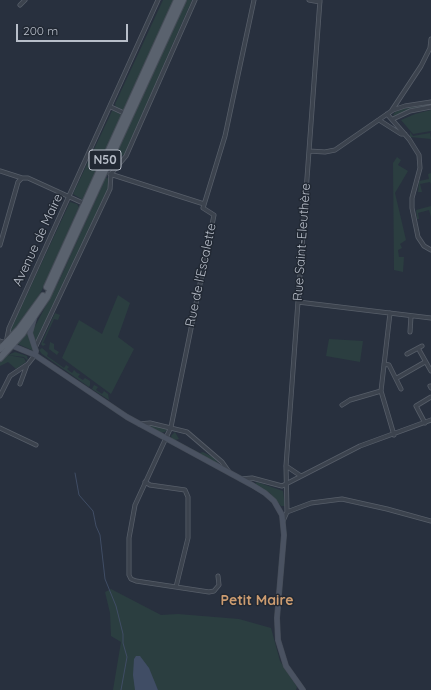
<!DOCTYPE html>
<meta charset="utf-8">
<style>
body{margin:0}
#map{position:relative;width:431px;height:690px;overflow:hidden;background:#28303e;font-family:Quicksand,sans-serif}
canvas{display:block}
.scale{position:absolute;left:16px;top:24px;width:112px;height:18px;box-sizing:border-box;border:2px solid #b8bec9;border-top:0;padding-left:5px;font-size:12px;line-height:14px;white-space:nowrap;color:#b8bec9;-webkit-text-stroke:3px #212833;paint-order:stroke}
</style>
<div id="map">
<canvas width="431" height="690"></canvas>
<div class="scale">200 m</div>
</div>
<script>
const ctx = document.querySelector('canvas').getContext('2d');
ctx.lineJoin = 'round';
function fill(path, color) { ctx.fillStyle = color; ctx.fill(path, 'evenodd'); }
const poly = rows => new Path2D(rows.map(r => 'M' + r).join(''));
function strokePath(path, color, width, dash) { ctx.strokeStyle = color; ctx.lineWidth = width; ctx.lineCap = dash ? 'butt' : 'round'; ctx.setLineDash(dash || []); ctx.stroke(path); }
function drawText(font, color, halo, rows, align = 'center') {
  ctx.font = font + ' Quicksand,sans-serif'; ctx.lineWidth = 3; ctx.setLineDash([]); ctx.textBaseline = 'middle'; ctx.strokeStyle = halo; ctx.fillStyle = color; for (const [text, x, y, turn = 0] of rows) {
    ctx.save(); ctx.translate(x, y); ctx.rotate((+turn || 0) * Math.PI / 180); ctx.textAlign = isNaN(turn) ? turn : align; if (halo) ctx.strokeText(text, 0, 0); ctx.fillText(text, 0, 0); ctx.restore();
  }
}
fill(poly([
 [163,0,175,0,123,111,116,107,115,104],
 [185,0,192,0,125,154,122,156,117,154,118,150],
 [431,104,410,110,394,116,393,115,395,112,403,109],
 [431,110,431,131,413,134,401,120,415,114],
 [112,111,114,111,122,115,85,199,83,200,73,194],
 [410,132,413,136,430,133,431,139,410,137],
 [397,157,401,160,398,165,408,171,395,193,406,240,400,244,402,248,398,250,399,257,404,257,403,272,394,270,393,163],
 [431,171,431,184,430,182,420,184,422,192,418,192,419,181,429,179,428,174,431,173],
 [106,177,109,179,108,190,36,343,32,332,60,279],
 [70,202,77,204,79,207,42,290,33,305,11,333,10,331],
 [431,206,431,217,429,210,418,213,419,219,417,219,416,210],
 [118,295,130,303,118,337,134,349,111,394,62,358,79,320,102,334],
 [55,313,60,315,58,320,54,319,43,343,46,344,43,346,41,344],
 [28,332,34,351,18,344],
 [329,339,363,341,360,362,326,356],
 [50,342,54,344,54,349,59,352,57,355,49,349],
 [42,348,48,353,47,356,64,368,66,365,69,367,67,369,72,373,74,370,77,373,80,374,78,377,83,380,85,378,90,381,90,385,89,387,42,354,39,350],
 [15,352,27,356,28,361,24,357,8,355],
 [7,355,24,358,26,362,16,369,8,362,0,366,0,362],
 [94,385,98,387,96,390,102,394,104,391,108,394,109,400,92,389],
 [150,425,168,429,165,432,160,433,149,427],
 [175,432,179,439,175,440,200,453,203,452,213,457,220,465,172,439,171,436],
 [257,482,283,491,285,506,281,506,270,493,255,484],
 [111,589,161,615,178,614,239,619,271,628,280,661,297,687,296,690,158,690,145,664,135,690,113,690,121,642,111,636,110,613,105,592]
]), '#2b3e40');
fill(poly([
 [136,656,140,656,149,668,158,690,135,690,133,675,134,659]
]), '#404d65');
strokePath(poly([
 [75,473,79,495,93,511,96,526,100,535,105,579,116,606,123,634,123,643,127,657,121,690]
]), '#404d65', 1);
const minor = poly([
 [309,0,320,2],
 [20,5,25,0],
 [111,107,126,114],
 [392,110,421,66,430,48,431,39],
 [387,114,409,139,419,155,420,168,412,198,412,208,418,237,424,246,431,250],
 [393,119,410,111,431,107],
 [379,120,401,134,405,134],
 [309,151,325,152,335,150,393,110,405,106,431,102],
 [0,171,22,178],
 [110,174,204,204],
 [0,245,18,182,22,178,28,178,85,204],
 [298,302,431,318],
 [390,313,381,391,394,435],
 [410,332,411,316],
 [0,341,6,343,9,328,158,0],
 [35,348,110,189,111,174,126,156,195,0],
 [418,348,431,371],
 [407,354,422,346],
 [384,364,389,365,401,389],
 [397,378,425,362],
 [20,384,27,365],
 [430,386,431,388],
 [0,396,10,376,28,364,35,355],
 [342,405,350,400,381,391],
 [425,423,416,406,431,397],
 [139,424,150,423,187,432,222,462,229,472],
 [0,428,36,445],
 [286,466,301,476],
 [241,479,252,478,282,486,360,446,431,420],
 [145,482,150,485,185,490,188,497,188,538,176,587],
 [287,512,311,503,342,499,387,509,431,521],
 [283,521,287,512,286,466,320,0],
 [218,576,219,585,214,591,209,592,136,581,131,579,129,575,129,538,135,505,171,427,214,215,203,208,225,136,254,0]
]);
const secondary = poly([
 [8,344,35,355,127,417,252,485,265,493,274,501,282,515,284,535,277,618,278,640,286,666,303,690],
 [35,355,36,351,30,333,35,315]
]);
const primary = poly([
 [47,287,177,0],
 [0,349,19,329,43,296],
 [0,358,22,334,47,297,183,0]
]);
strokePath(minor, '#575e69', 5);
strokePath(secondary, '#454c57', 6);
strokePath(primary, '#454c57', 8);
strokePath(minor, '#3c434e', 3.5);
strokePath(secondary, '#4a5261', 5);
strokePath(primary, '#5a626e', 6);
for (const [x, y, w] of [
 [105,160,32]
]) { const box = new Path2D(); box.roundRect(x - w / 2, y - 10, w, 20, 3); ctx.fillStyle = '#212833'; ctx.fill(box); strokePath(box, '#b8bec9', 1); }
drawText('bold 12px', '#b8bec9', null, [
 ["N50",105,160]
]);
drawText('13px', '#b8bec9', '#212833', [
 ["Avenue de Maire",38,240,-65],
 ["Rue Saint-Eleuthère",302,242,-86],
 ["Rue de l'Escalette",201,275,-78]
]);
drawText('bold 14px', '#cc9c70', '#212833', [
 ["Petit Maire",257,601]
]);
</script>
